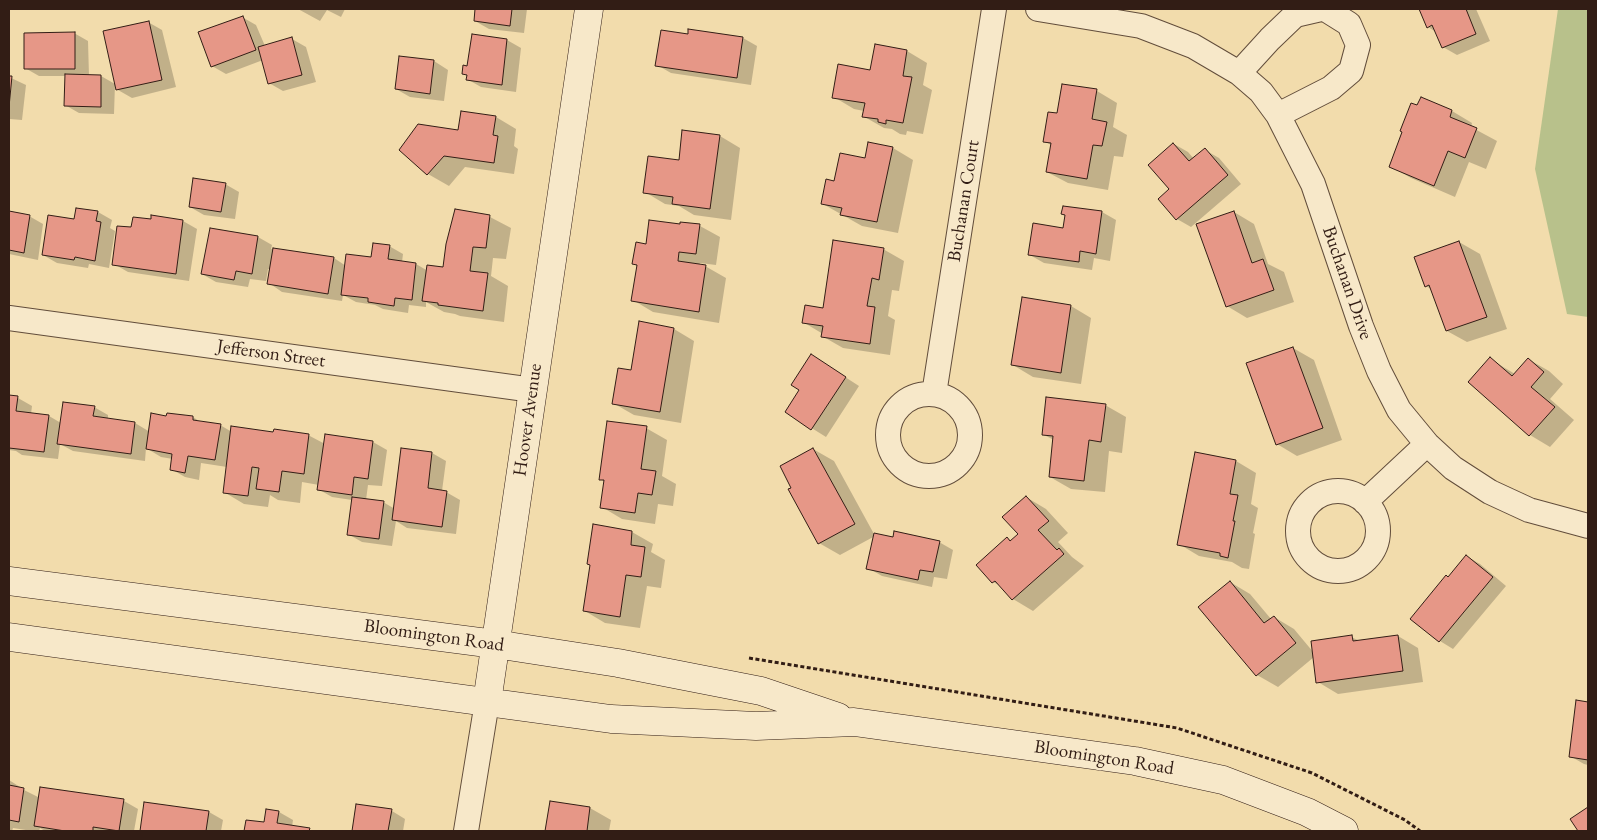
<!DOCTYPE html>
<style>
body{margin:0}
#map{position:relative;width:1597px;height:840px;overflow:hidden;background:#f2dcac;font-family:"EB Garamond",serif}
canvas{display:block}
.frame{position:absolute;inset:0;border:10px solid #321d15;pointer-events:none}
</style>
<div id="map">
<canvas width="1597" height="840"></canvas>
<div class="frame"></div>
</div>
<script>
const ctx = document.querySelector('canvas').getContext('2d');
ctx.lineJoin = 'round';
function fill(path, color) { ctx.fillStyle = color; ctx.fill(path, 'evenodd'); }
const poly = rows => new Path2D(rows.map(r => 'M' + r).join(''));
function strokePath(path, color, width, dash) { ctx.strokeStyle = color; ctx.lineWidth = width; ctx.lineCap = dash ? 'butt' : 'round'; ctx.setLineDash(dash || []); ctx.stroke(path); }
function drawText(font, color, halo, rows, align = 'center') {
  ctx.font = font + ' "EB Garamond",serif'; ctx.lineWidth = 4.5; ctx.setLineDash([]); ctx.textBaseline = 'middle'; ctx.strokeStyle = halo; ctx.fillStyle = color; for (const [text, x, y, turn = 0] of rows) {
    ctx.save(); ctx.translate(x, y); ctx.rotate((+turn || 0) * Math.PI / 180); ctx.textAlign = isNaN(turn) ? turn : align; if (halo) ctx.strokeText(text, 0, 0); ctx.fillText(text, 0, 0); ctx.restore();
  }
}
fill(poly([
 [1558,9,1588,9,1588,317,1567,314,1535,169]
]), '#b8c18b');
fill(poly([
 [298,9,345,9,341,17,327,10,320,21],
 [477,9,527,9,524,33,489,29,475,21],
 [1420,9,1476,9,1490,41,1457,55,1443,47,1436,32,1428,27],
 [242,17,256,25,265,46,292,39,306,47,316,82,283,91,269,83,263,60,226,74,212,66],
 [148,22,162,30,176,87,132,98,118,90],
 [74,33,88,41,89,76,101,76,115,84,114,114,79,113,65,105,66,76,39,76,25,68],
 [743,38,757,46,751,85,671,73,657,65],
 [507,40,521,48,516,92,481,87,467,79,468,76,464,74,468,67],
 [907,51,927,63,923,85,932,90,923,134,907,131,906,135,900,134,892,129,884,128,863,116,864,111,854,109,834,97,871,71],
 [434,61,448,70,444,101,410,97,396,89],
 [9,77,26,85,22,120,9,119],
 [1063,85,1097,91,1117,103,1113,127,1127,135,1123,157,1114,156,1108,190,1068,183,1047,172,1051,145,1044,141,1058,115],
 [1421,99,1452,111,1472,123,1471,127,1497,141,1486,169,1469,162,1455,197,1411,178,1390,166,1404,133],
 [496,117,516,129,514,146,518,149,514,174,465,167,449,186,428,174,401,150,459,132],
 [720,136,740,148,731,220,694,215,679,206,665,204,645,192,680,161],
 [1174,144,1188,152,1194,159,1205,150,1219,158,1241,184,1191,227,1177,219,1171,189],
 [893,148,913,160,898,233,862,226,823,204,866,159],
 [225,184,239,192,235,219,204,215,190,207],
 [456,210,490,217,511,228,506,259,493,258,491,276,508,286,504,322,460,316,455,314,444,312,426,302,426,307,409,305,408,313,383,309,375,305,356,302,343,295,342,301,282,292,269,283,271,269,268,269,266,281,250,279,248,287,216,282,202,274,211,230,258,237,272,245,271,249,334,258,346,266,372,259,389,246,403,254,402,262,416,264,428,271,444,269],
 [9,212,29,216,43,224,38,260,9,254],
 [98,212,112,220,110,228,115,231,109,268,89,264,88,268,57,263,43,255,75,221],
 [1102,212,1116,220,1110,261,1094,258,1092,270,1044,263,1030,255,1064,229,1066,216,1063,214],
 [1234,212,1254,224,1268,264,1284,272,1294,302,1247,318,1227,306],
 [183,221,197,229,189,281,128,272,114,264,133,229],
 [681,226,700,226,720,237,716,265,700,263,699,265,705,266,726,278,719,323,653,312,633,300,638,266,634,264,647,245],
 [1459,242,1480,254,1507,329,1467,342,1447,331,1431,289,1426,286],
 [883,249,904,261,899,291,892,290,888,316,895,320,890,355,843,348,822,336,823,334,803,322,824,309],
 [1071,306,1091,318,1081,384,1033,377,1013,365],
 [674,329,694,341,681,423,634,415,613,403,632,372],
 [1293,348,1314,360,1342,440,1297,456,1277,444],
 [1490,359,1515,374,1528,359,1549,371,1563,384,1550,399,1574,420,1550,447,1530,435,1469,382],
 [825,364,859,386,826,437,786,412,801,390],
 [9,396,18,398,32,406,31,414,49,416,61,423,94,407,108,415,108,419,135,423,150,432,167,417,193,417,202,423,220,425,232,432,308,435,325,444,373,442,387,450,382,486,368,485,366,500,383,502,395,509,432,453,446,461,442,491,446,492,460,500,456,534,407,528,396,521,392,546,362,542,348,534,352,500,332,497,318,489,319,485,302,482,300,503,278,500,270,495,268,507,244,504,224,492,227,467,201,463,199,480,185,477,171,469,173,459,161,457,146,448,145,461,73,451,60,444,58,459,22,455,16,451,9,450],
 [1105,405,1126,417,1122,453,1109,451,1105,492,1071,489,1050,477,1054,440,1044,435],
 [646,428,667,440,662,476,676,484,673,506,658,504,655,524,622,519,602,507,605,482,600,479],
 [813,449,834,461,874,534,894,538,939,542,953,550,947,579,934,577,932,587,882,576,868,568,875,536,840,555,819,543,793,488],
 [1196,454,1236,461,1256,473,1251,504,1258,508,1253,533,1255,534,1249,569,1242,568,1232,562,1199,556,1179,544],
 [1026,497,1046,509,1068,533,1058,542,1072,557,1084,566,1033,611,1013,599,1003,587,993,582,1007,538,1012,541,1020,534],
 [594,526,632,532,653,544,651,552,665,560,661,588,647,586,640,628,605,623,585,611,591,566],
 [1466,556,1480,564,1506,586,1453,649,1440,641],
 [1230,582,1250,594,1271,619,1274,617,1294,629,1314,653,1351,637,1360,641,1398,636,1418,648,1423,682,1338,694,1318,682,1314,657,1278,687,1257,675],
 [1577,702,1588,703,1588,765,1584,764,1570,756],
 [9,780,20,787,20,788,40,798,41,788,124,801,138,809,134,831,45,831,40,828,39,831,32,831,13,828,12,831,9,831],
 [551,802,590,808,611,820,609,831,546,831],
 [145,803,209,812,223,820,221,831,141,831],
 [357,805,392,811,405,819,403,831,353,831],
 [279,812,293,820,292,827,312,831,245,831,247,821,265,824]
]), '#0003');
const building = poly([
 [475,9,512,9,510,26,474,21,475,9],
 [1419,9,1466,9,1476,34,1442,48,1432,25,1427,28,1419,9],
 [243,16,256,50,211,67,198,32,243,16],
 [149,21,162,80,116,90,103,31,149,21],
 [688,29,743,37,737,78,655,66,661,30,688,34,688,29],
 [75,32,75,69,24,69,24,33,75,32],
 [472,34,507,39,502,85,466,80,467,75,462,74,463,65,467,66,472,34],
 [292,37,302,75,268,84,258,47,292,37],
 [875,44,907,50,903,76,912,77,903,123,886,120,886,124,878,122,878,119,862,117,865,103,832,98,838,64,870,70,875,44],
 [399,56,434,60,430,94,395,89,399,56],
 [65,74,101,75,101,107,64,106,65,74],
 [9,76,12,76,9,107,9,76],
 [1062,84,1097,89,1092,119,1107,122,1102,146,1093,145,1087,179,1046,172,1051,143,1043,142,1048,112,1057,113,1062,84],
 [1421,97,1452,110,1450,117,1477,128,1465,158,1448,151,1434,186,1389,167,1402,132,1400,131,1411,103,1417,105,1421,97],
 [461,111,496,116,493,135,498,136,494,163,444,156,427,175,399,150,418,124,458,130,461,111],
 [682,130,720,135,710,209,672,204,673,197,643,193,648,156,679,160,682,130],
 [868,142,893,147,877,222,840,215,842,208,821,204,826,179,834,181,840,153,865,158,868,142],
 [1173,143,1189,161,1205,148,1228,175,1176,220,1158,199,1169,189,1148,165,1173,143],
 [193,178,226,183,221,212,189,207,193,178],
 [1063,206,1102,211,1096,254,1080,251,1079,262,1028,255,1033,223,1063,228,1065,215,1061,214,1063,206],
 [76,208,98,211,96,221,101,222,95,261,75,257,74,260,42,255,48,215,74,219,76,208],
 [455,209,490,215,486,248,473,247,470,271,488,273,483,311,438,305,438,303,422,301,427,265,443,267,446,244,455,209],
 [9,211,30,215,24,253,9,250,9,211],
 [1234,211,1252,263,1263,259,1274,290,1226,307,1196,224,1234,211],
 [151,215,183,220,176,274,112,265,117,226,131,227,133,217,151,219,151,215],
 [649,220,680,224,680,222,700,224,696,254,679,252,678,261,706,265,699,312,631,301,637,265,632,264,636,242,646,244,649,220],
 [210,228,258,236,252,274,236,271,234,280,201,274,210,228],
 [833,240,884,248,879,280,872,278,867,306,875,307,870,344,821,337,823,326,802,323,805,305,823,308,833,240],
 [1459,241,1487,317,1446,331,1429,285,1425,287,1414,257,1459,241],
 [373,243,390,245,388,259,416,263,412,300,395,298,394,306,368,302,368,298,341,295,346,254,371,257,373,243],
 [273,248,334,257,328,294,267,284,273,248],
 [1022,297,1071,305,1061,373,1011,365,1022,297],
 [639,321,674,328,660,412,612,404,618,368,631,370,639,321],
 [1293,347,1323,428,1276,445,1246,363,1293,347],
 [811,354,846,377,811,430,785,412,799,390,791,385,811,354],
 [1490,357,1512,376,1528,358,1544,372,1531,387,1555,407,1529,436,1468,382,1490,357],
 [9,395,18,396,16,411,49,415,44,452,9,448,9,395],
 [1046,397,1106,404,1101,442,1089,440,1084,481,1049,477,1053,436,1042,435,1046,397],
 [63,402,95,406,93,416,135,422,131,454,57,444,63,402],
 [151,413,166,416,167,413,193,416,193,420,221,424,215,460,188,456,185,473,170,470,172,454,146,449,151,413],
 [607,421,647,426,641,469,656,471,652,495,638,493,635,513,600,508,604,480,599,480,607,421],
 [231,426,273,432,274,429,309,434,304,474,282,471,279,492,256,489,259,468,252,467,248,496,223,493,231,426],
 [325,434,373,441,368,479,354,477,352,495,317,490,325,434],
 [401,448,432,452,428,488,447,491,442,527,392,520,401,448],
 [813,448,855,524,818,544,788,489,791,488,780,466,813,448],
 [1195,452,1236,460,1230,494,1238,495,1233,521,1235,521,1228,558,1220,556,1220,553,1177,545,1195,452],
 [1026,496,1049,521,1038,530,1057,550,1059,548,1064,554,1012,600,995,581,992,583,976,565,1007,537,1010,541,1018,534,1002,517,1026,496],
 [352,497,384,501,379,539,347,535,352,497],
 [593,524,632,531,631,545,645,547,641,577,626,575,620,617,583,611,590,565,587,564,593,524],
 [894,531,940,541,933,572,920,570,918,580,866,569,874,533,893,537,894,531],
 [1466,555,1493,577,1439,642,1410,619,1446,575,1448,577,1466,555],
 [1230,581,1264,623,1274,616,1296,643,1256,676,1198,607,1230,581],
 [1352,635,1353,641,1398,635,1403,671,1316,683,1311,641,1352,635],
 [1576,700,1588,702,1588,760,1569,757,1576,700],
 [9,785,24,788,19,822,9,820,9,785],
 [40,787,124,799,119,831,93,827,93,831,65,831,34,826,40,787],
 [550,801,590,807,587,831,545,831,550,801],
 [144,802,209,811,206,831,140,831,144,802],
 [356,804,392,809,388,831,352,831,356,804],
 [1588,807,1588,831,1578,831,1570,819,1588,807],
 [266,809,279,811,277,823,310,828,309,831,244,831,246,820,264,822,266,809]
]);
fill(building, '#e69787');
strokePath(building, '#321d15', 1);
const street = poly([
 [1038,9,1141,26,1193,46,1239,73,1261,92,1278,115,1313,184,1361,326,1379,371,1399,410,1427,444,1453,468,1490,492,1529,510,1588,526],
 [1239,73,1270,39,1295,15,1321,9],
 [1278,115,1331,88,1351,71,1358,45,1349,24,1325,9],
 [9,318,533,390],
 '888 435a41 41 0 1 1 82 0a41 41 0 1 1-82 0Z',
 [934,394,994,9],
 '1298 531a40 40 0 1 1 80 0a40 40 0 1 1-80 0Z',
 [1365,502,1427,444],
 [466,831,487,702]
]);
const secondary = poly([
 [9,581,495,644,618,663,761,691,838,717],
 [9,637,611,719,756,726,854,722,1135,761,1223,780,1307,812,1344,831],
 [487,702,589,9]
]);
strokePath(street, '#624d3b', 26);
strokePath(secondary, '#321d15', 29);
strokePath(poly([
 [749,658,1177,728,1312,773,1405,820,1420,831]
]), '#321d15', 3, [4, 2.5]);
strokePath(street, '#f7e8c9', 24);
strokePath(secondary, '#f7e8c9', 28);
drawText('19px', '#321d15', '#f7e8c9', [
 ["Buchanan Court",964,201,-81],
 ["Buchanan Drive",1347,283,71],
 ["Jefferson Street",271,354,8],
 ["Hoover Avenue",528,420,-82],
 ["Bloomington Road",434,636,8],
 ["Bloomington Road",1104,758,9]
]);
</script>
